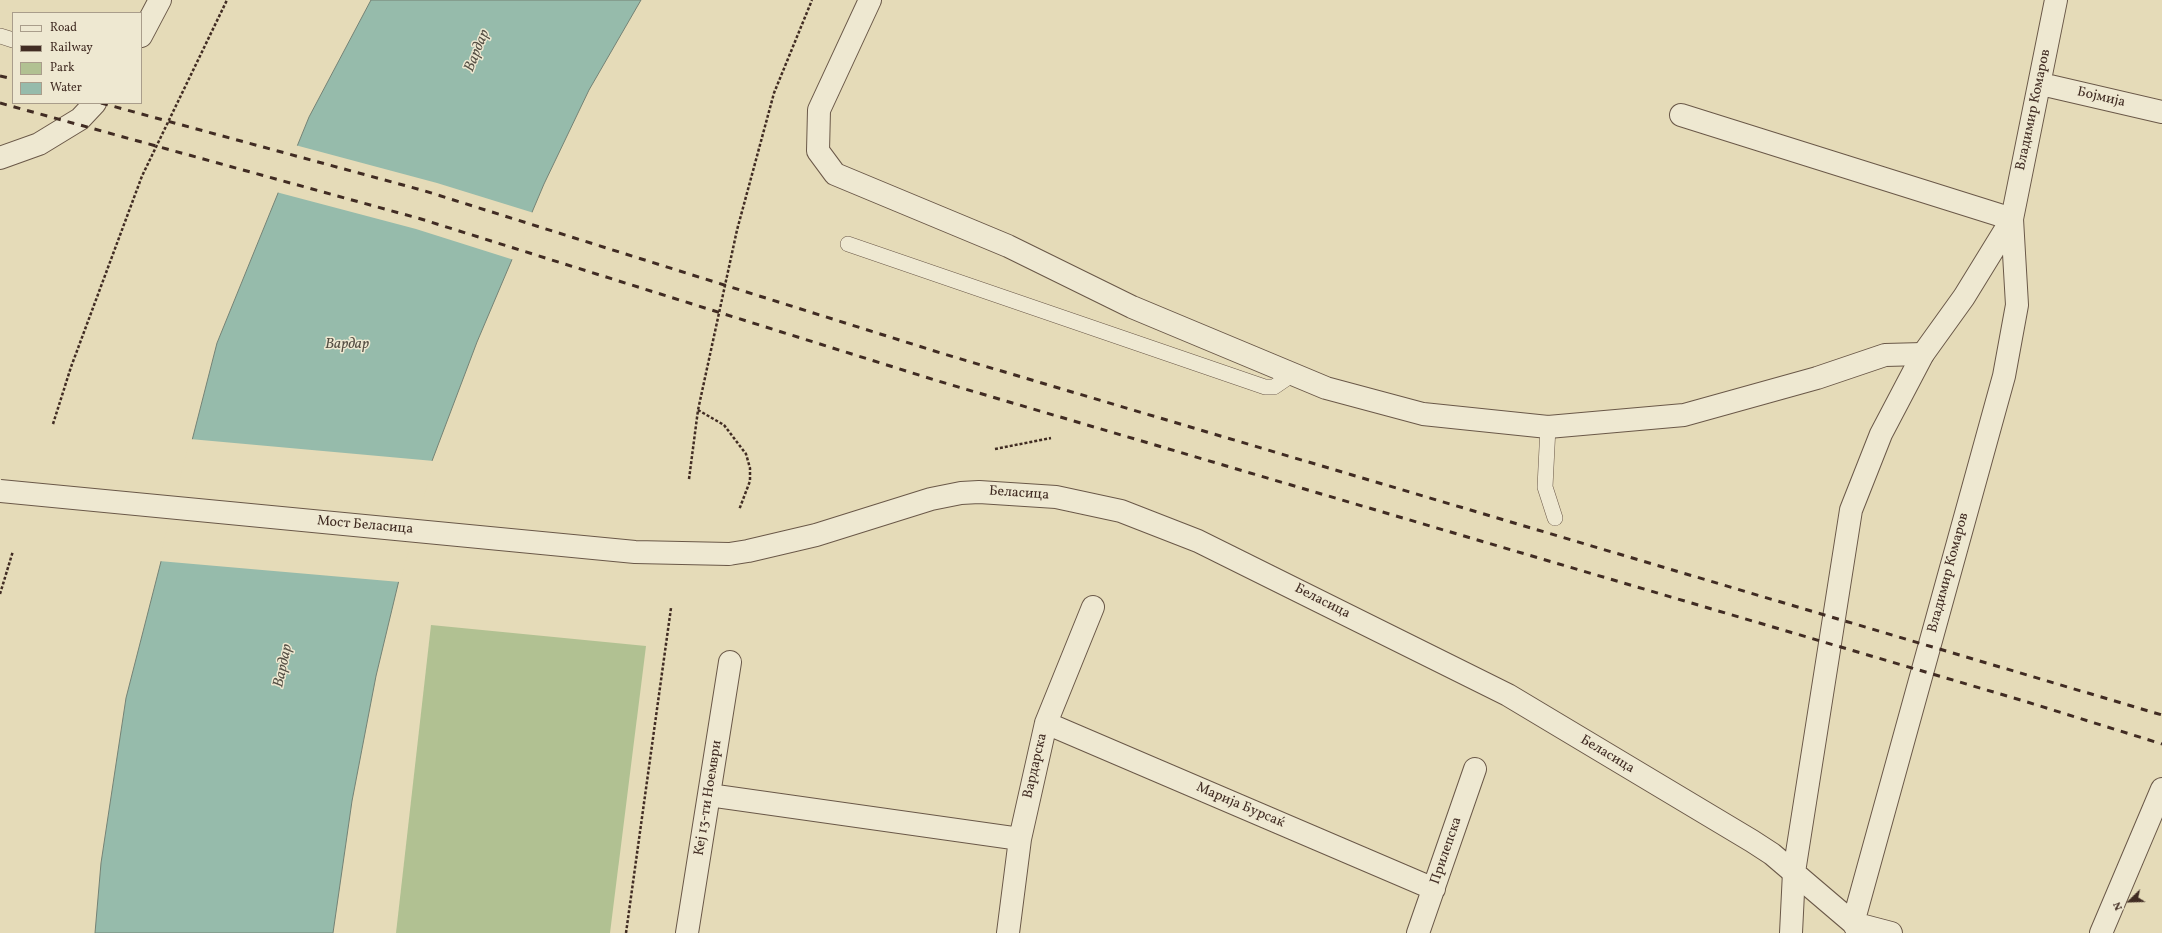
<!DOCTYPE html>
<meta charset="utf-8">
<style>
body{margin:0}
#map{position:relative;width:2162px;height:933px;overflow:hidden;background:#e5dbb8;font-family:Vollkorn,serif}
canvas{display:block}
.legend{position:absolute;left:12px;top:12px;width:130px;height:92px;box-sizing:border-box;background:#eee8d1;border:1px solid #a99d8b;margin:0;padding:5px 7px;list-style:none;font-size:12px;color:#412c23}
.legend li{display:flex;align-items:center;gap:8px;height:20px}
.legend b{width:20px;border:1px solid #a99d8b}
.north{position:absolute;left:2110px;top:881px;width:40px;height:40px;-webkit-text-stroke:3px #eee8d1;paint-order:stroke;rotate:247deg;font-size:11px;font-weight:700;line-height:16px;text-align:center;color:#412c23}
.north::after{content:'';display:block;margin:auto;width:14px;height:18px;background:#412c23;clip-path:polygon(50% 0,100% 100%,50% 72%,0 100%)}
</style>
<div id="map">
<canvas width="2162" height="933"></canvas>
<ul class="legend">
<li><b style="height:5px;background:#eee8d1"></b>Road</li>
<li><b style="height:5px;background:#412c23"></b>Railway</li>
<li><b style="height:11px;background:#b1c192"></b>Park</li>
<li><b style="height:11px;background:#96bbab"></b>Water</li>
</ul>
<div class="north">N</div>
</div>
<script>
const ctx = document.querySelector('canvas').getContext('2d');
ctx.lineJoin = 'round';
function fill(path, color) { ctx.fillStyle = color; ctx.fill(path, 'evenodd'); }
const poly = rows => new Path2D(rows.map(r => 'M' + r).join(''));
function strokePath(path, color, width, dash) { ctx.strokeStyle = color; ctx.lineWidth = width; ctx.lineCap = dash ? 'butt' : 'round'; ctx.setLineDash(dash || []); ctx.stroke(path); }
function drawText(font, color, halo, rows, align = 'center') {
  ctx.font = font + ' Vollkorn,serif'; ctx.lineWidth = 3; ctx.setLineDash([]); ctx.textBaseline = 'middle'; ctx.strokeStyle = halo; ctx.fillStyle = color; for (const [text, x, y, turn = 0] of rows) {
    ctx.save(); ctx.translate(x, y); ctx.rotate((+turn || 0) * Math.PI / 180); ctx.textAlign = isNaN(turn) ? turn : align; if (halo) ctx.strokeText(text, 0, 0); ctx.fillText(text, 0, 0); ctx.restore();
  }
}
fill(poly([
 [431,625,646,646,610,933,396,933]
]), '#b1c192');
const water = poly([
 [371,0,641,0,589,90,544,184,477,342,432,461,411,530,376,676,352,801,333,933,95,933,101,863,126,698,217,343,309,117,371,0]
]);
fill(water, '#96bbab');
strokePath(water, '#748275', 1);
fill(poly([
 [295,145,437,183,534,213,514,260,416,229,276,192],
 [190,439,434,461,400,582,159,561]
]), '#e5dbb8');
const service = poly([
 [0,36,13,40],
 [848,244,1265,387,1274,387,1293,374],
 [1548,427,1545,487,1555,518]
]);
const minor = poly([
 [870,0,819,110,818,151,835,174,1008,246,1132,307,1326,388,1423,414,1548,427,1684,415,1817,378,1885,355,1923,354],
 [141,36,160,0],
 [1681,115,2012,219],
 [0,158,39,144,80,119,95,103],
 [1046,723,1434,889],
 [709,795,1020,839],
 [687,933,730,662],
 [1008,933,1020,839,1046,723,1093,607],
 [1418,933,1475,769],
 [1791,933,1794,872],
 [2101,933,2162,789]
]);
const tertiary = poly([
 [2041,84,2162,112],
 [729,554,748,551,816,535,931,499,961,493,979,492,1056,497,1121,511,1198,541,1508,695,1752,841,1772,854,1853,923,1859,933],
 [1794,872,1851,510,1881,434,1923,354,1964,297,2012,219],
 [1853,923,2004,376,2017,305,2012,219,2056,0],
 [1853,923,1891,933]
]);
strokePath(service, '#6a5848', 16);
strokePath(minor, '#6a5848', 24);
strokePath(tertiary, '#6a5848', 24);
strokePath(poly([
 [698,410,724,425,746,454,750,468,750,481,739,510],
 [53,424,71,367,142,176,227,0],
 [995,449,1051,438],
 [689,479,698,410,737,230,774,93,812,0],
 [0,594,13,551],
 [626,933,671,608]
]), '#412c23', 2.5, [3, 2]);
strokePath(service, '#eee8d1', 15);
strokePath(minor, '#eee8d1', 22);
strokePath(tertiary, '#eee8d1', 22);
strokePath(poly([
 [0,76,13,79],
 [0,103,421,219,938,381,2024,701,2162,744],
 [101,103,425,191,944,354,2162,715]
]), '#412c23', 3, [7, 7]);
const tertiaryBridge = poly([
 [0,491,635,552,729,554]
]);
strokePath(tertiaryBridge, '#6a5848', 24, []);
strokePath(tertiaryBridge, '#eee8d1', 22);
drawText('14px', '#412c23', '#eee8d1', [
 ["Бојмија",2101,98,13],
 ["Владимир Комаров",2034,110,-78],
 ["Беласица",1019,494,4],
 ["Мост Беласица",365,526,5],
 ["Владимир Комаров",1949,573,-75],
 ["Беласица",1322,602,27],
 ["Беласица",1607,755,31],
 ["Вардарска",1036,766,-77],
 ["Кеј 13-ти Ноември",709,798,-81],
 ["Марија Бурсаќ",1240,806,23],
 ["Прилепска",1447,851,-71]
]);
drawText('italic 15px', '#565045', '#eee8d1', [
 ["Вардар",478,51,-68],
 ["Вардар",347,345],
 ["Вардар",284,666,-78]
]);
</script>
